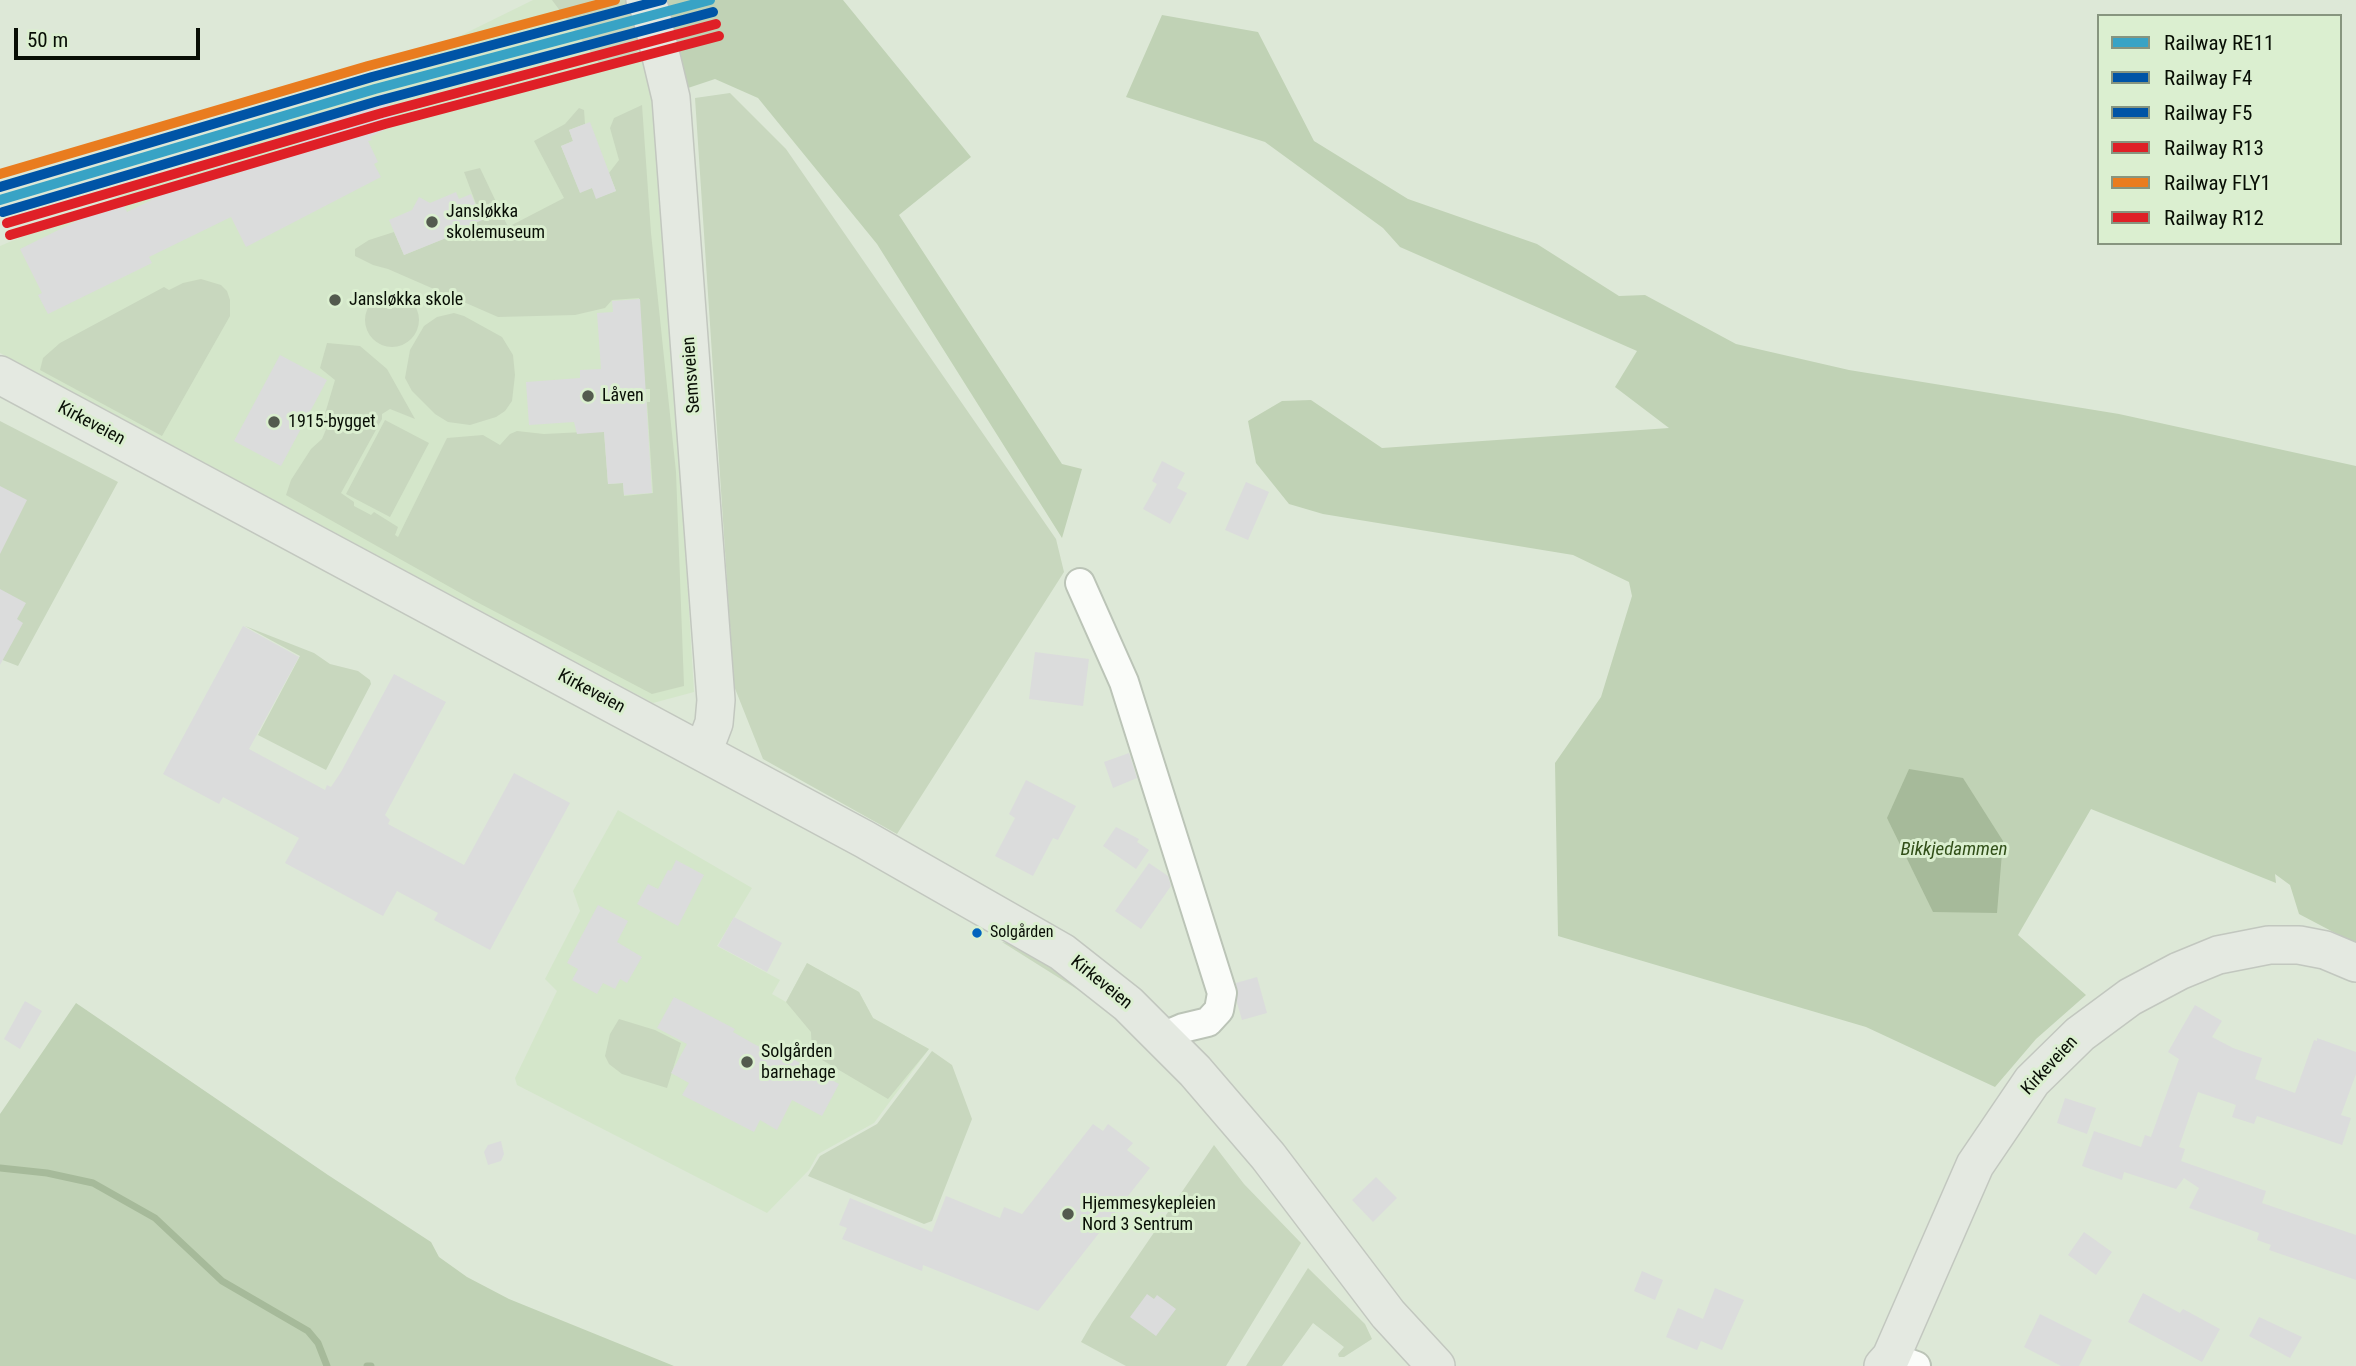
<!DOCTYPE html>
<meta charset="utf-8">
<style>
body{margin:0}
#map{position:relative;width:2356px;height:1366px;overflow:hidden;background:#dde8d7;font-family:"Roboto Condensed",sans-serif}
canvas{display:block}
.legend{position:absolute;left:2097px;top:14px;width:245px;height:231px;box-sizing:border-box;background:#dbefd0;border:2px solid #87957f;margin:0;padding:9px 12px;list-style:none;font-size:21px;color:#080e05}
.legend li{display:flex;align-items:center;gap:14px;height:35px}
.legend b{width:35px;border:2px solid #87957f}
.scale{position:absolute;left:14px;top:28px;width:186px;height:32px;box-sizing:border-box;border:4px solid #080e05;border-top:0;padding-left:9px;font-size:21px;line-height:24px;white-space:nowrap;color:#080e05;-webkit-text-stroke:5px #dbefd0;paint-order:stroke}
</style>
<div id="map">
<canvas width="2356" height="1366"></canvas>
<ul class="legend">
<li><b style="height:9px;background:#38a3c5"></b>Railway RE11</li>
<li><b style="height:9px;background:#0054a6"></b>Railway F4</li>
<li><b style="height:9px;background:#0054a6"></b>Railway F5</li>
<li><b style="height:9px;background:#df2027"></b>Railway R13</li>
<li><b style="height:9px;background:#e97c1f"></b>Railway FLY1</li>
<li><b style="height:9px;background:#df2027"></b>Railway R12</li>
</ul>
<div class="scale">50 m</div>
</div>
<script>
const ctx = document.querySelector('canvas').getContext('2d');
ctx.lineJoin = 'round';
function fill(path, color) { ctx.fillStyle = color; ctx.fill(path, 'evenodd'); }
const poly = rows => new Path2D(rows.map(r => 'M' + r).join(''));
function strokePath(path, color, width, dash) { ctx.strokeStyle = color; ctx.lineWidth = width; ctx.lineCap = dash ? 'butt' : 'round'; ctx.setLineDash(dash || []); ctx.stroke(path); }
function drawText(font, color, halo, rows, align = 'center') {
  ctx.font = font + ' "Roboto Condensed",sans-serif'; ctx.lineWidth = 6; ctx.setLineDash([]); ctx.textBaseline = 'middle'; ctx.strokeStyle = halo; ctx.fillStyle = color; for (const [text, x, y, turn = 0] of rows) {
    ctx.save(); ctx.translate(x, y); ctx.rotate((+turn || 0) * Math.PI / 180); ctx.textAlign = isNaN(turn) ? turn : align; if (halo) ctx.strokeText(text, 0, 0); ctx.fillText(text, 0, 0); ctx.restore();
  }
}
fill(poly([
 [533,0,561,0,625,7,657,79,694,692,653,703,0,353,0,246,226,151],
 [618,810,752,888,717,946,780,980,772,994,786,1002,807,963,859,992,873,1018,929,1049,874,1123,818,1154,809,1170,767,1213,517,1085,515,1078,557,991,545,979,580,911,573,891]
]), '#d4e6ca');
fill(poly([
 [552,0,635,0,641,49,605,71],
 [730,93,786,149,1056,539,1064,572,897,834,763,759,734,686,695,98],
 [642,105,651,233,676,472,684,686,652,694,473,600,286,495,291,480,311,449,322,439,327,427,324,417,335,380,320,368,327,343,360,346,387,369,415,419,390,409,382,414,382,419,341,493,354,502,354,506,371,515,374,512,398,527,395,535,398,537,447,438,483,435,500,445,510,434,517,431,544,434,604,431,608,484,623,483,624,496,653,493,647,402,650,402,650,389,645,389,639,298,612,300,605,308,575,315,498,317,388,269,373,265,355,256,355,249,369,240,394,232,404,255,470,228,470,225,482,220,464,172,480,168,508,227,564,198,534,141,565,124,579,108,584,110,585,124,569,130,573,141,561,146,580,192,592,188,597,198,616,191,609,173,619,160,610,128,614,118],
 [201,279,221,285,227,291,230,300,230,316,162,436,40,370,43,358,60,343,164,287,169,290,183,283],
 '365 320a27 27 0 1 1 54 0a27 27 0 1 1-54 0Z',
 [454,313,464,316,502,337,513,355,515,375,512,401,505,411,496,417,470,425,448,422,435,414,412,391,405,378,410,350,424,326,437,317],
 [385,420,429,443,390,517,346,494],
 [0,421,118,482,18,666,0,659],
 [245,626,314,653,330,664,358,671,370,680,371,684,326,770,258,735,300,656],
 [1002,942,1027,946,1107,1008],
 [807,963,859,992,873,1018,929,1049,888,1099,812,1054,811,1032,786,1002],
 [619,1019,655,1030,681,1043,667,1088,622,1074,609,1064,605,1056,610,1034],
 [932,1051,952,1065,972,1119,932,1221,924,1224,808,1176,820,1156,877,1124],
 [1214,1145,1244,1184,1301,1243,1226,1366,1126,1366,1081,1342,1092,1323],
 [1308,1268,1365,1324,1372,1339,1344,1357,1339,1357,1338,1354,1344,1347,1313,1323,1282,1366,1246,1366]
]), '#c8d7be');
fill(poly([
 [657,0,843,0,971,157,899,215,1062,464,1082,469,1062,538,877,244,758,98,715,79,679,91],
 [1162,15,1258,32,1314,141,1408,199,1537,244,1619,296,1645,295,1736,344,1849,370,2119,414,2356,466,2356,944,2299,914,2290,885,2275,874,2276,883,2091,809,2018,935,2086,995,2036,1039,1995,1087,1866,1027,1558,936,1555,763,1601,697,1632,596,1629,582,1573,555,1323,514,1289,504,1256,463,1248,421,1282,401,1311,400,1382,448,1669,428,1615,387,1637,351,1400,247,1383,228,1265,142,1126,97],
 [76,1003,328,1175,431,1242,439,1257,467,1277,509,1299,674,1366,0,1366,0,1114]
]), '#c0d2b5');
fill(poly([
 [1909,769,1963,778,2003,841,1997,913,1933,912,1887,818]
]), '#a6ba9a');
strokePath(poly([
 [0,1168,47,1173,93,1183,155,1218,222,1281,308,1331,318,1343,327,1366],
 [367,1366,371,1366]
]), '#a6ba9a', 7);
fill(poly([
 [384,93,398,123,370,137,372,140,368,141,378,162,374,164,381,177,246,247,231,217,149,257,152,263,48,314,38,295,42,293,20,249,121,199,127,212,226,163,232,176,301,142,297,133],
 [590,122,616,191,596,199,592,188,580,193,561,146,573,141,569,130],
 [456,192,459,199,471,194,482,220,470,225,471,228,404,255,389,220,412,210,419,197,430,203],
 [640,299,652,493,624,495,623,483,608,484,604,432,577,434,574,422,529,425,526,382,580,378,580,370,601,369,597,313,613,312,612,301],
 [280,355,327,380,281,466,234,441],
 [1162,461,1185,473,1177,488,1187,493,1170,524,1143,509,1157,484,1152,481],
 [1246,482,1269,492,1248,540,1225,530],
 [0,486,27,500,0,554],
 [0,589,26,603,17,619,23,623,0,665],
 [243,626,299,657,249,749,325,790,327,785,331,787,341,772,394,674,446,702,385,815,390,820,388,824,464,865,514,773,570,803,490,950,434,920,438,913,397,891,383,916,285,863,299,838,223,797,219,804,163,774],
 [1035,652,1089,659,1083,706,1029,699],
 [1129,753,1137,778,1113,788,1104,762],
 [1026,780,1076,806,1058,840,1053,838,1033,876,995,856,1015,818,1009,814],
 [1116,827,1139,839,1137,842,1149,850,1136,869,1103,846],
 [676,860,704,875,678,926,637,904,648,884,658,889,668,870,671,871],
 [1149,863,1168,876,1171,886,1141,929,1115,911],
 [598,905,628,921,617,942,642,957,627,983,620,979,615,989,603,983,597,994,572,980,578,969,567,963],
 [734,917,782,943,767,972,718,946],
 [1257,977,1267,1013,1242,1020,1237,1003,1236,983],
 [674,997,735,1029,733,1032,754,1044,776,1055,778,1051,839,1084,822,1116,792,1100,777,1130,760,1120,754,1132,682,1095,689,1083,671,1073,687,1044,657,1028],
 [25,1001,42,1011,20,1049,4,1039],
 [2195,1005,2222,1021,2212,1037,2233,1048,2262,1058,2255,1079,2295,1093,2314,1040,2317,1041,2317,1038,2356,1052,2356,1074,2341,1115,2351,1118,2342,1145,2257,1116,2254,1124,2232,1117,2236,1105,2198,1092,2179,1147,2185,1149,2181,1161,2266,1191,2262,1203,2356,1235,2356,1280,2269,1250,2271,1245,2257,1240,2259,1233,2189,1208,2199,1188,2184,1178,2176,1189,2124,1172,2122,1180,2082,1166,2094,1131,2141,1147,2145,1135,2151,1137,2179,1059,2168,1052],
 [2065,1098,2096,1108,2087,1134,2057,1123],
 [1093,1124,1103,1131,1108,1124,1133,1143,1127,1150,1150,1168,1038,1311,923,1265,922,1271,842,1239,847,1228,839,1225,850,1198,932,1232,946,1196,1000,1218,1004,1207,1022,1214],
 [501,1141,504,1154,501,1161,488,1165,484,1152,488,1145],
 [1376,1177,1397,1198,1373,1222,1352,1200],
 [2084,1232,2112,1252,2096,1275,2068,1255],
 [1642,1271,1663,1280,1655,1300,1634,1291],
 [1715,1288,1744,1300,1722,1350,1701,1341,1697,1350,1666,1337,1678,1308,1703,1319],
 [2143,1293,2180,1313,2183,1309,2220,1329,2202,1362,2128,1322],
 [1147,1294,1154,1299,1157,1295,1176,1309,1156,1336,1130,1317],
 [2040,1314,2092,1340,2079,1366,2061,1366,2024,1347],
 [2259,1317,2302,1337,2290,1358,2249,1336]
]), '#dbdcdc');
const minor = poly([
 [1080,583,1124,682,1222,993,1219,1010,1208,1022,1183,1028,1162,1037],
 [1891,1357,1916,1366]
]);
const major = poly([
 [645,0,650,10,671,98,716,700,714,723,703,752],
 [0,375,864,839,1062,952,1128,1004,1195,1071,1268,1156,1388,1314,1436,1366],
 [1883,1366,1891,1357,1975,1165,2032,1081,2080,1034,2130,997,2179,971,2218,955,2269,945,2299,945,2325,950,2356,963]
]);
strokePath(minor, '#bbc4b7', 32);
strokePath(major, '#c2c7bf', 40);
strokePath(minor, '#fafcf9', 28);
strokePath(major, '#e4e9e1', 37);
strokePath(poly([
 [0,200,375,89,710,0]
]), '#38a3c5', 10);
strokePath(poly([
 [3,212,378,101,713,12]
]), '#0054a6', 10);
strokePath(poly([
 [0,187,372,77,662,0]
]), '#0054a6', 10);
strokePath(poly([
 [7,223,382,113,716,24]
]), '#df2027', 10);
strokePath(poly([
 [0,174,368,66,615,0]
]), '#e97c1f', 10);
strokePath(poly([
 [10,235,385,124,719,36]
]), '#df2027', 10);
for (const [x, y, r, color] of [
 [432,222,7,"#535a4e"],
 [335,300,7,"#535a4e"],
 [588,396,7,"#535a4e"],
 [274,422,7,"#535a4e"],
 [977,933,6,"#0065bd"],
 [747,1062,7,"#535a4e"],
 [1068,1214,7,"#535a4e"]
]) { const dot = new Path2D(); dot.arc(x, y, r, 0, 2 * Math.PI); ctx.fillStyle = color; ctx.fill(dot); strokePath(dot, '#dbefd0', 2.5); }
drawText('16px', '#080e05', '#dbefd0', [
 ["Solgården",990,933]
], 'left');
drawText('18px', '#080e05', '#dbefd0', [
 ["Jansløkka",446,212],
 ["skolemuseum",446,233],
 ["Jansløkka skole",349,300],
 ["Låven",602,396],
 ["1915-bygget",288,422],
 ["Solgården",761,1052],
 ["barnehage",761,1073],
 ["Hjemmesykepleien",1082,1204],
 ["Nord 3 Sentrum",1082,1225]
], 'left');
drawText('18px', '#080e05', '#dbefd0', [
 ["Semsveien",692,375,-94],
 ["Kirkeveien",91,424,28],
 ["Kirkeveien",591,692,28],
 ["Kirkeveien",1101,983,39],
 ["Kirkeveien",2050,1066,-47]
]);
drawText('italic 19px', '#314f18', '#dbefd0', [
 ["Bikkjedammen",1954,850]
]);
</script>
